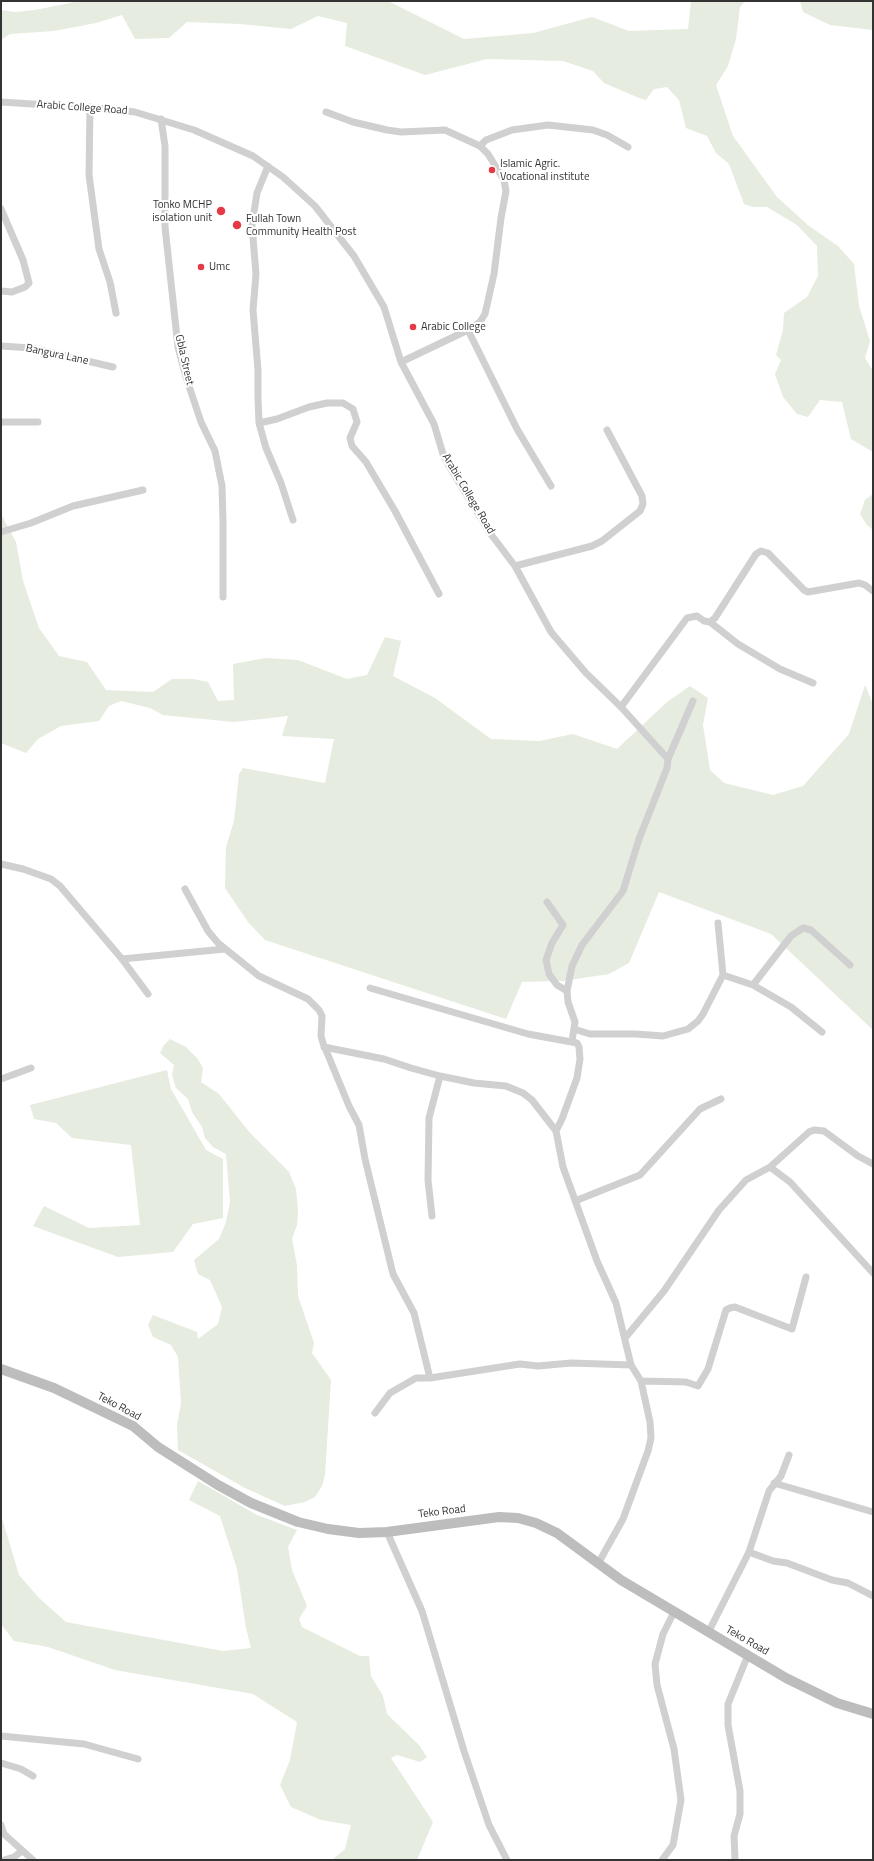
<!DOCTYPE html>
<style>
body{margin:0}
#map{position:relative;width:874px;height:1861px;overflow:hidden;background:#fff;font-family:"Titillium Web",sans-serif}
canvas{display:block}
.frame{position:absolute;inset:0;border:2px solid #333;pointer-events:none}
</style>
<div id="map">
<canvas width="874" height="1861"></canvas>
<div class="frame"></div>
</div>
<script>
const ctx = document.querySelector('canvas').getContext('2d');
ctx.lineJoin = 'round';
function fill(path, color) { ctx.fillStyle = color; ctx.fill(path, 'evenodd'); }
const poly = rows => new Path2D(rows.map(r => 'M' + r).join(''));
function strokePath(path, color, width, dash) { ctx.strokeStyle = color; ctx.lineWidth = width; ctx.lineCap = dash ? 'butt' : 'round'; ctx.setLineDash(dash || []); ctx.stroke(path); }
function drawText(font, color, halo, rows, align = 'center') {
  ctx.font = font + ' "Titillium Web",sans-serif'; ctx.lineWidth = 4; ctx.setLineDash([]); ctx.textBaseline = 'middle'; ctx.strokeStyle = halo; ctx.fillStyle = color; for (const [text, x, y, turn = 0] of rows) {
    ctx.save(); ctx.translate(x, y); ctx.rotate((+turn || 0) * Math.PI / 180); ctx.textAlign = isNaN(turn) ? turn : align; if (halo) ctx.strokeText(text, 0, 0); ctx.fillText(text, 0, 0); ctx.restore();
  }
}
fill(poly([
 [80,1,388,1,464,39,533,33,592,17,629,31,688,29,691,1,745,1,740,7,736,39,728,66,716,85,733,136,777,197,809,226,838,246,854,264,859,306,870,341,865,358,873,371,873,452,851,439,842,402,820,400,808,417,797,414,783,397,775,374,781,360,776,355,783,330,784,313,807,297,818,276,817,246,797,225,767,207,753,207,744,204,729,164,716,153,707,136,686,128,679,100,667,87,654,89,646,100,639,98,604,83,593,71,563,61,487,59,425,75,345,46,347,23,318,16,291,29,240,24,187,22,169,38,135,39,122,15,96,23,54,31,10,34,1,40,1,10,15,12,35,10],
 [800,1,873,1,873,30,830,25,803,12],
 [873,494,873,530,867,525,860,514,865,500],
 [1,514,16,542,23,581,39,628,59,656,87,662,106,690,153,692,172,679,193,679,208,682,218,701,234,700,233,664,266,658,298,660,347,679,367,675,385,637,401,641,393,676,435,698,491,739,539,741,573,734,617,749,667,702,690,686,708,698,703,725,710,770,724,783,773,795,803,786,849,734,865,685,873,704,873,1030,771,934,659,892,629,963,609,974,563,981,522,982,506,1019,265,940,248,922,225,888,226,847,234,821,239,774,243,768,325,783,334,739,282,736,288,716,234,722,163,715,150,708,121,701,109,706,99,721,61,726,38,739,26,753,1,743],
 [170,1039,186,1047,197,1058,203,1068,201,1082,219,1094,250,1133,289,1172,296,1189,298,1211,297,1225,292,1239,297,1265,298,1296,314,1343,312,1353,331,1380,325,1475,322,1486,315,1497,305,1502,285,1506,245,1488,178,1450,177,1425,181,1403,178,1357,171,1345,153,1337,148,1325,153,1315,197,1332,198,1339,218,1324,222,1307,210,1280,198,1274,194,1260,219,1239,226,1222,230,1202,226,1154,213,1147,205,1138,202,1127,192,1112,188,1099,176,1088,172,1075,174,1065,160,1053,164,1045],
 [167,1070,171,1089,206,1150,223,1159,223,1218,193,1224,173,1252,118,1257,33,1226,44,1206,89,1228,140,1225,131,1145,72,1138,56,1123,34,1119,30,1105],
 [198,1481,257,1515,297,1530,288,1547,292,1570,307,1606,299,1619,302,1627,360,1656,369,1656,371,1676,383,1696,387,1714,419,1745,427,1757,420,1762,397,1755,391,1758,433,1822,417,1860,332,1860,345,1849,351,1825,321,1820,291,1807,280,1785,290,1760,297,1722,253,1694,115,1670,48,1647,14,1641,1,1624,1,1515,19,1575,38,1597,66,1622,223,1651,251,1648,246,1628,237,1569,220,1516,189,1500]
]), '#e6ecdf');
strokePath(poly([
 [1,102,110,109,135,112,194,130,253,156,283,177,315,206,354,256,384,307,401,362,434,424,443,454,449,466,490,533,515,566,551,632,586,673,621,707,668,759],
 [90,107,89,175,99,249,110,282,116,313],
 [326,112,353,122,387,130,401,132,445,130,480,146,488,154,504,180,506,191,501,218,494,274,485,314,480,322,468,330,401,362],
 [161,119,165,146,165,227,178,347,186,377,201,422,215,451,222,486,223,521,223,597],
 [480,146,486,140,512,130,548,125,593,130,607,135,628,147],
 [268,166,257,193,252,225,256,274,253,310,258,370,258,398,259,423,266,448,281,483,293,520],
 [1,209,23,260,29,283,25,287,12,292,1,291],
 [468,330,517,429,551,486],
 [1,346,31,348,113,367],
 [1,422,38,422],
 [259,423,277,419,309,407,327,403,343,403,353,409,357,422,350,438,352,446,366,462,395,511,439,594],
 [1,532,31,523,73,506,143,490],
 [515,566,592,546,602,541,640,511,643,504,642,496,607,430],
 [710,622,738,644,780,669,813,683],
 [621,707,687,618,697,616,704,621,710,622,715,618,756,554,761,551,768,553,804,590,808,592,859,583,865,585,873,591],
 [1,864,23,869,51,879,60,886,122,959,148,994],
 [185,889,208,931,218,943,259,976,308,999,319,1010,322,1016,321,1036,323,1043,349,1106,359,1125,365,1159,393,1274,414,1313,430,1378],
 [547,902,563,925,552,943,546,960,549,974,557,985,567,991],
 [122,959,225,949],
 [723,975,753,985,791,1007,822,1032],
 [753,985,791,936,803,928,811,930,850,965],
 [370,988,528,1034,577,1043,579,1047,580,1059,577,1078,562,1119,556,1131],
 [574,1029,590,1034,636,1034,663,1036,688,1029,698,1021,703,1014,723,975,718,923],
 [572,1041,575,1022,568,1002,567,991,572,966,582,945,623,891,639,839,667,768,668,759,693,701],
 [324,1047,384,1059,411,1068,440,1076,474,1083,506,1086,523,1093,532,1100,556,1131,563,1167,597,1261,616,1303,631,1365,641,1381,650,1422,651,1438,648,1451,623,1519,599,1562],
 [1,1079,31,1068],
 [770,1167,809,1132,814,1130,824,1131,858,1156,873,1164],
 [575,1201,640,1175,700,1109,721,1099],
 [432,1216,428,1180,429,1118,440,1076],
 [625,1338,664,1291,719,1210,746,1180,770,1167,790,1182,873,1273],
 [641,1381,686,1382,698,1386,708,1369,726,1310,730,1308,735,1307,792,1329,806,1277],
 [375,1413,390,1393,416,1378,430,1378,520,1364,538,1366,571,1363,631,1365],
 [774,1483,873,1512],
 [387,1532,422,1611,464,1751,489,1825,507,1860],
 [749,1552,773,1561,787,1563,832,1580,848,1583,873,1596],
 [708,1633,749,1552,769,1491,781,1476,789,1455],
 [1,1736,84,1744,138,1759],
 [1,1763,21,1769,33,1776],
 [1,1825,4,1834,33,1860],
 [4,1860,14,1857,22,1851],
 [662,1860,673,1845,681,1800,674,1749,657,1685,655,1664,663,1634,674,1612],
 [735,1860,734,1836,740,1814,740,1791,728,1725,728,1704,748,1655]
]), '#d0d0d0', 7);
strokePath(poly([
 [1,1369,54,1388,133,1426,158,1447,218,1485,251,1503,298,1522,328,1529,359,1533,387,1532,499,1517,518,1518,536,1523,557,1533,621,1580,786,1678,837,1703,873,1714]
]), '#bdbdbd', 10);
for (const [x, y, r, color] of [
 [492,170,4,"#e63946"],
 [221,211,5,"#e63946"],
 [237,225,5,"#e63946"],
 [201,267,4,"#e63946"],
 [413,327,4,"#e63946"]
]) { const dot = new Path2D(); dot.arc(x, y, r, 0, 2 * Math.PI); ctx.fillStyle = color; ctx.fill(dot); strokePath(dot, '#fff', 1.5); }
drawText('11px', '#333', '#fff', [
 ["Arabic College Road",82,108,4],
 ["Bangura Lane",57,355,12],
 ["Gbla Street",184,360,77],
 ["Arabic College Road",468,494,59],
 ["Teko Road",119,1407,28],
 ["Teko Road",442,1512,-7],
 ["Teko Road",747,1641,30]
]);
drawText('11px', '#333', '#fff', [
 ["Islamic Agric.",500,164],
 ["Vocational institute",500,177],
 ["Tonko MCHP",212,205,"right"],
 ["isolation unit",212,218,"right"],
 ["Fullah Town",246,219],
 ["Community Health Post",246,232],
 ["Umc",209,267],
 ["Arabic College",421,327]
], 'left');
</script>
